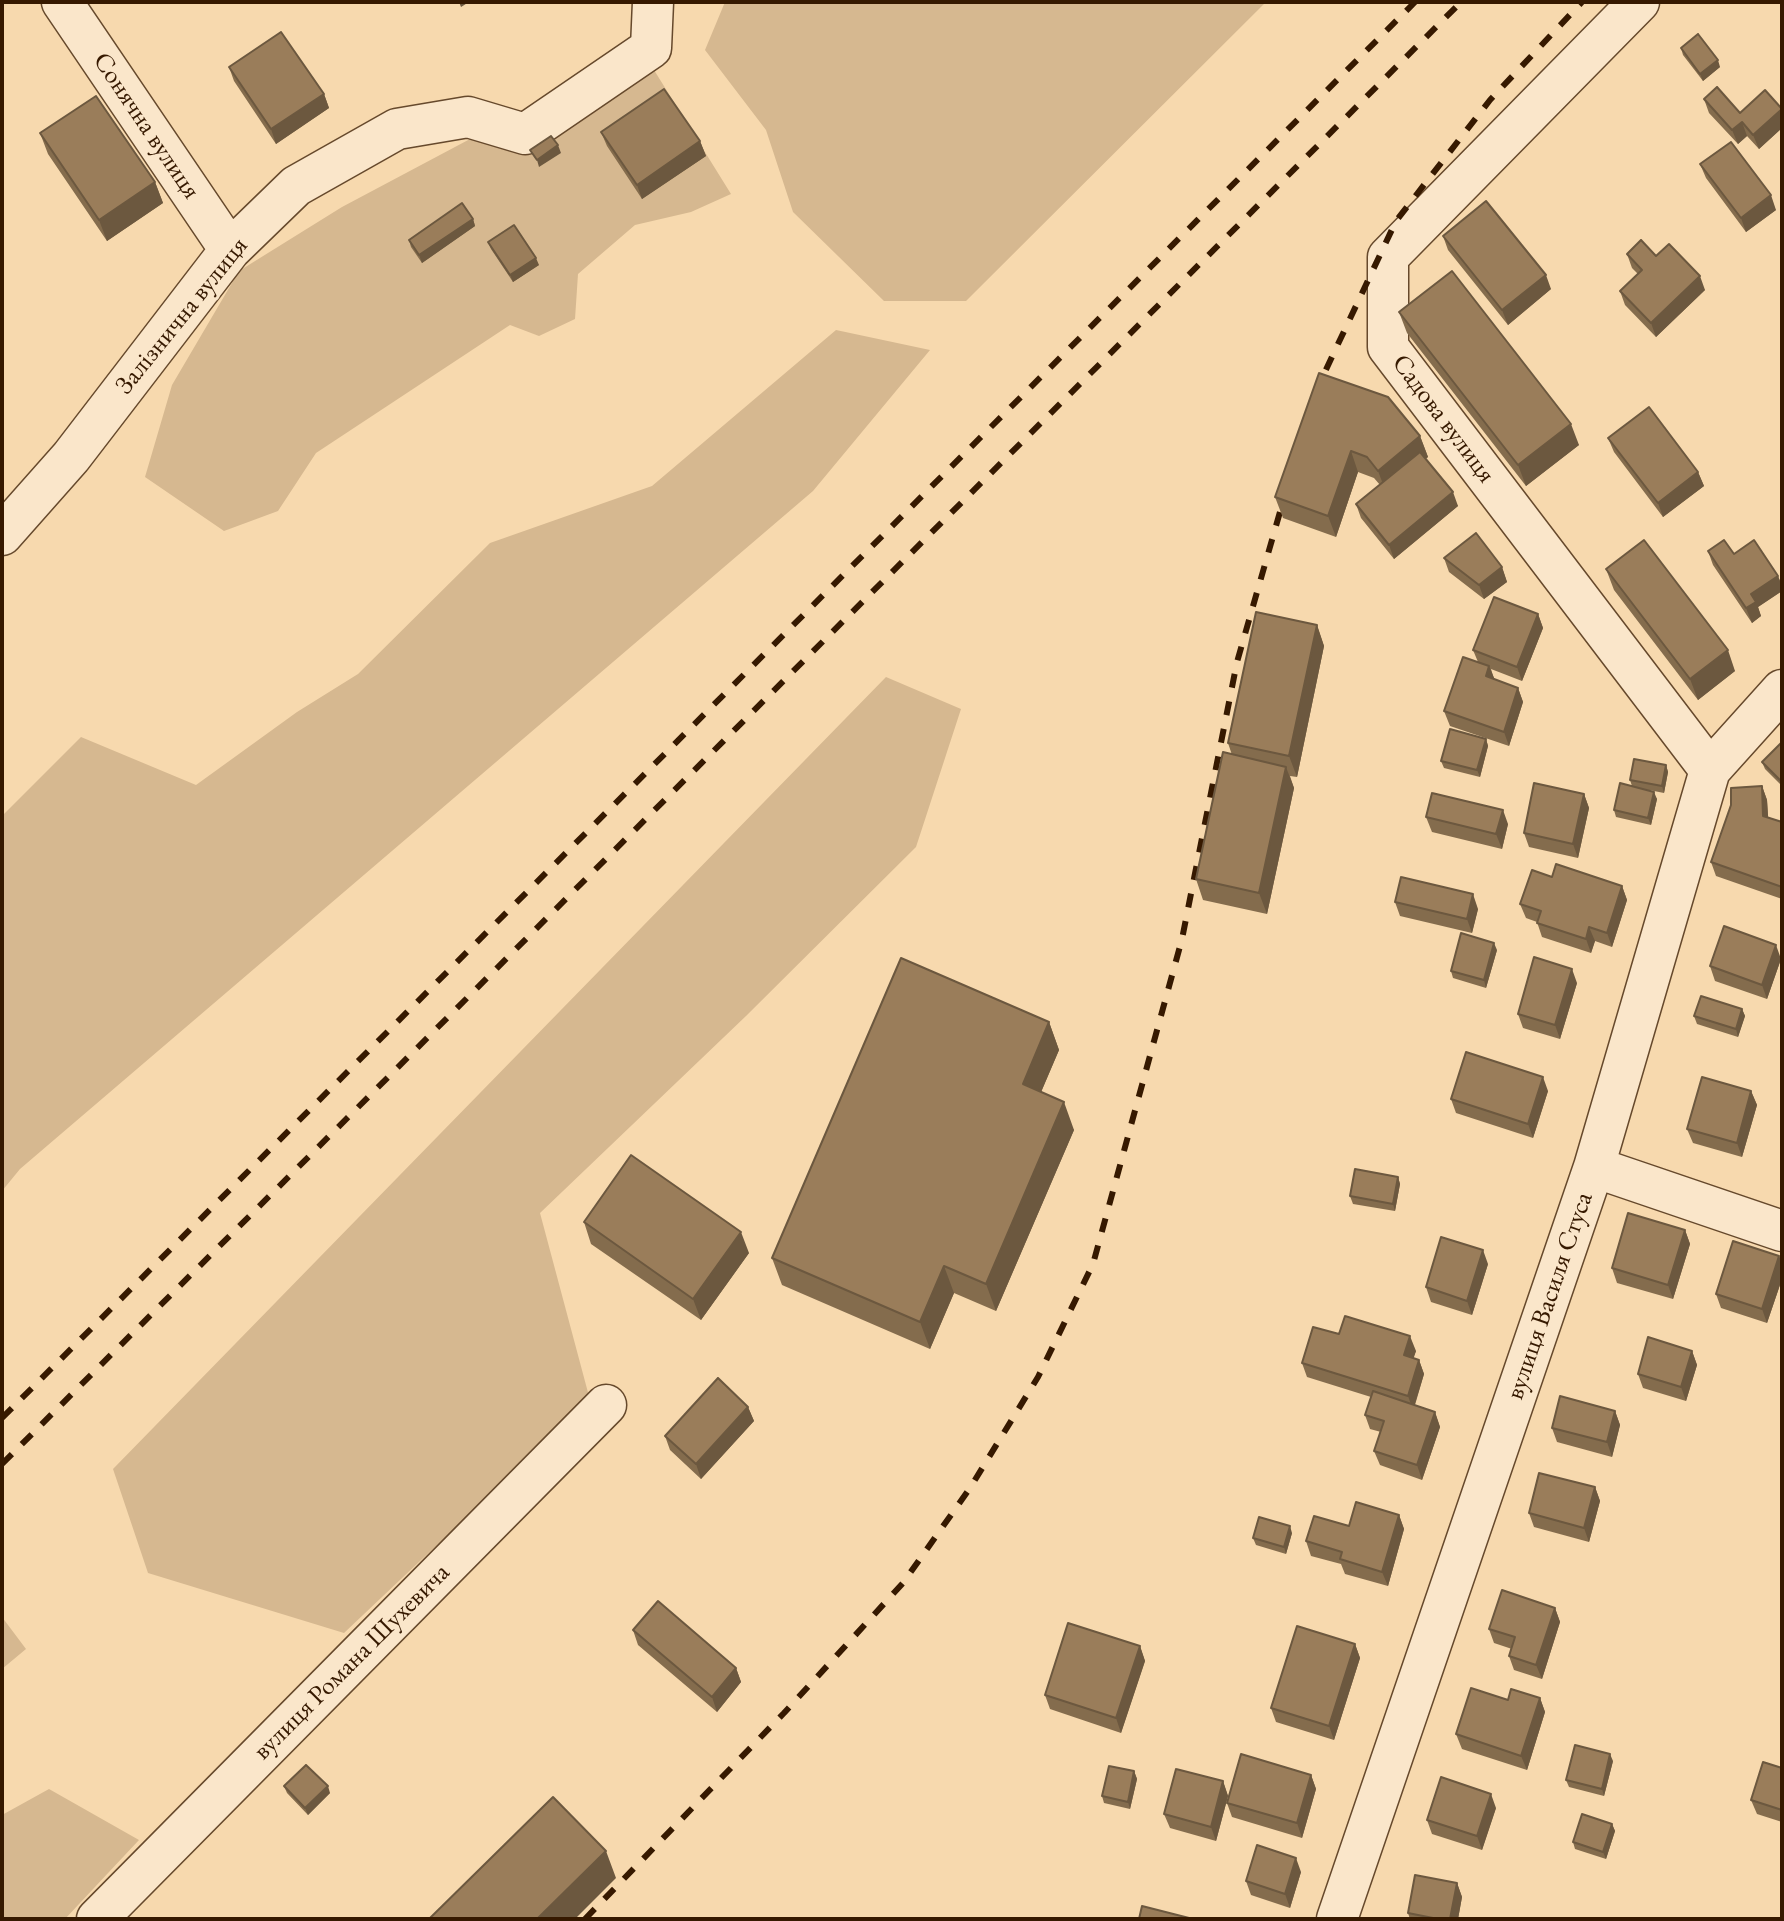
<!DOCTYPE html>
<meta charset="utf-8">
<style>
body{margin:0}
#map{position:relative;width:1784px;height:1921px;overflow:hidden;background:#f7d9ae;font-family:"EB Garamond",serif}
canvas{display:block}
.frame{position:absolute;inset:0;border:4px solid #361900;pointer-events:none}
</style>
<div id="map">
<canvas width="1784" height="1921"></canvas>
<div class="frame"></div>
</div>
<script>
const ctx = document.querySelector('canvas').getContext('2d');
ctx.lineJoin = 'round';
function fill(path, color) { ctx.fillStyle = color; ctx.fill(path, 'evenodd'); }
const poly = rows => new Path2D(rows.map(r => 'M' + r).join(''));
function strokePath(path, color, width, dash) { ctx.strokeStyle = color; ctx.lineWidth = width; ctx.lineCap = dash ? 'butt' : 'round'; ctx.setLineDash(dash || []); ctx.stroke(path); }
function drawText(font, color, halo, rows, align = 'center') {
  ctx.font = font + ' "EB Garamond",serif'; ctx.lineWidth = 6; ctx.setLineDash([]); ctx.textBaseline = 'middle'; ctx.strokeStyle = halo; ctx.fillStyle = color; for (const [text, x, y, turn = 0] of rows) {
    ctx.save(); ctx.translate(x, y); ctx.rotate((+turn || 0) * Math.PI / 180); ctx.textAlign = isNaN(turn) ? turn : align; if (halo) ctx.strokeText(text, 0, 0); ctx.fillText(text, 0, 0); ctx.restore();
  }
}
fill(poly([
 [725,2,1266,2,966,301,884,301,793,212,766,130,705,50],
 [615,62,654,70,731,194,691,212,635,225,578,274,575,319,539,336,510,325,316,453,278,511,224,531,145,477,172,385,239,271,342,207],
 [836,330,930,350,813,491,20,1169,2,1191,2,816,81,737,196,785,297,712,358,674,490,543,652,486],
 [886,677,961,709,916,847,746,1016,540,1213,590,1400,344,1633,148,1573,113,1469],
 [2,1617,26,1649,2,1669],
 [49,1789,139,1840,65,1919,2,1919,2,1815]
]), '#d6b890');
const minor = poly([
 [62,2,230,250],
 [1639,2,1388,257,1388,347,1710,770],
 [2,535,71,457,230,250,296,186,397,129,468,117,525,134,651,48,653,2],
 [1594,1167,1782,1231],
 [97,1919,606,1405],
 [1337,1919,1594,1167,1710,770,1782,690]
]);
strokePath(minor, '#66492c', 43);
strokePath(minor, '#fae6ca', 40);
strokePath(poly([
 [1314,395,1396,221,1490,100,1582,2],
 [2,1418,1415,2],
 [2,1464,1461,2],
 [585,1919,784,1713,903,1583,970,1488,1038,1377,1093,1264,1182,939,1237,662,1286,491]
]), '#361900', 6, [14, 14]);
fill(poly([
 [1681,48,1720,67,1703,81,1683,55],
 [229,67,324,94,329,108,276,144,234,81],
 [1704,99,1740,113,1782,108,1782,128,1759,149,1747,136,1738,144,1709,113],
 [601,132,700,141,706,156,642,199,607,146],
 [40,133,155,182,163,203,107,241,48,154],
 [1700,164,1776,210,1746,232,1706,178],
 [473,219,475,226,422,263,411,247,409,240],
 [1443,236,1551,289,1508,325,1448,250],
 [488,242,539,265,513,282,491,249],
 [1627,254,1656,256,1705,290,1656,337,1625,305,1620,291,1638,274,1632,268],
 [1399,312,1579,445,1526,486,1407,333],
 [1319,373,1420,436,1428,457,1425,459,1458,506,1394,559,1361,518,1356,504,1380,485,1374,478,1358,472,1336,537,1283,518,1275,497],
 [1608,438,1698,472,1704,486,1663,517,1614,452],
 [1708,551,1734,554,1778,576,1782,586,1782,591,1758,607,1761,616,1752,623,1713,565],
 [1444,558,1502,567,1507,582,1484,599,1449,572],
 [1606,569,1735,671,1698,700,1614,590],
 [1538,614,1543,628,1522,681,1491,669,1494,679,1518,688,1523,702,1509,746,1450,726,1444,711,1478,662,1473,650],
 [1317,625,1324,646,1297,777,1290,776,1294,788,1267,914,1203,900,1196,879,1232,755,1228,743],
 [1486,739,1488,746,1480,777,1444,768,1441,761],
 [1782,742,1782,786,1765,769,1762,762],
 [1666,765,1668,772,1664,793,1649,790,1657,799,1651,825,1616,817,1614,810,1632,786,1630,780],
 [1762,786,1767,800,1768,817,1782,822,1782,899,1716,876,1711,862],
 [1584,794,1589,808,1578,858,1529,847,1524,833],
 [1426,817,1508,824,1502,849,1432,832],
 [1552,877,1622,886,1627,900,1612,947,1595,941,1591,953,1542,937,1537,922,1526,918,1520,904],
 [1395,902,1478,909,1472,933,1400,916],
 [1497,950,1486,988,1453,978,1451,971],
 [1781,959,1767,999,1715,981,1710,966],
 [1577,983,1560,1039,1523,1028,1518,1014],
 [1742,1009,1745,1016,1738,1037,1697,1024,1694,1016],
 [1049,1022,1059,1050,1041,1092,1074,1130,996,1311,954,1293,930,1349,782,1285,772,1258],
 [1548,1091,1533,1138,1456,1113,1451,1099],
 [1751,1091,1757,1105,1742,1157,1693,1143,1687,1129],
 [1398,1177,1400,1184,1395,1211,1353,1204,1350,1196],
 [584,1222,749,1253,701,1320,591,1244],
 [1685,1230,1690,1244,1673,1299,1617,1283,1612,1268],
 [1779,1256,1782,1263,1782,1279,1767,1323,1721,1308,1716,1294],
 [1488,1264,1472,1315,1431,1302,1426,1287],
 [1339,1334,1416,1351,1413,1358,1419,1360,1424,1374,1415,1405,1435,1412,1440,1427,1422,1480,1380,1465,1374,1451,1381,1432,1370,1429,1365,1415,1371,1397,1307,1377,1302,1363],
 [1692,1351,1697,1365,1686,1401,1643,1388,1638,1374],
 [748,1407,754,1421,701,1479,670,1450,665,1436],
 [1615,1411,1620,1425,1612,1457,1557,1442,1552,1428],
 [1595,1487,1600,1501,1589,1542,1534,1527,1529,1513],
 [1399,1515,1404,1529,1388,1586,1345,1574,1341,1564,1311,1556,1306,1541,1349,1526],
 [1292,1533,1286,1554,1256,1545,1253,1538],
 [1555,1608,1560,1622,1542,1679,1514,1670,1509,1656,1512,1649,1494,1643,1489,1629],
 [633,1630,736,1668,741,1682,717,1712,638,1645],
 [1355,1644,1360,1658,1334,1740,1276,1722,1271,1708],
 [1140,1646,1145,1661,1121,1733,1050,1709,1045,1695],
 [1540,1698,1545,1712,1527,1770,1462,1749,1456,1734],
 [1613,1761,1604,1796,1569,1787,1566,1780],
 [1782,1768,1782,1822,1757,1814,1751,1800],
 [1134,1771,1137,1779,1130,1809,1104,1803,1102,1796],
 [1311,1775,1316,1789,1302,1838,1232,1817,1227,1803],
 [1223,1781,1228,1796,1216,1841,1170,1828,1164,1814],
 [284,1786,330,1793,308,1815,287,1793],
 [1496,1808,1482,1850,1432,1834,1427,1820],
 [1612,1824,1615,1831,1606,1859,1575,1849,1573,1842],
 [1301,1872,1290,1908,1251,1895,1246,1881],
 [1457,1883,1462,1897,1458,1919,1410,1919,1408,1913]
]), '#846c4d');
fill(poly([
 [459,2,469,2,461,7],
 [1718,60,1720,67,1703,81,1700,74],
 [324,94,329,108,276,144,271,129],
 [1782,109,1782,128,1759,149,1753,135],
 [1742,122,1747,136,1738,144,1732,130],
 [700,141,706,156,642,199,637,185],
 [558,145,561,153,539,167,537,160],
 [155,182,163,203,107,241,99,220],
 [1771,195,1776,210,1746,232,1741,218],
 [473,219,475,226,422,263,419,255],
 [536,258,539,265,513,282,510,275],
 [1546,275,1551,289,1508,325,1502,310],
 [1700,276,1705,290,1656,337,1651,323],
 [1571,424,1579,445,1526,486,1518,465],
 [1420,436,1428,457,1386,492,1378,471],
 [1351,451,1358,472,1336,537,1328,516],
 [1698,472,1704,486,1663,517,1658,503],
 [1453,492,1458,506,1394,559,1389,545],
 [1502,567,1507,582,1484,599,1479,585],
 [1778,576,1782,586,1782,591,1758,607,1761,616,1752,623,1746,608,1751,594],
 [1538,614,1543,628,1522,681,1517,667],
 [1317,625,1324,646,1297,777,1289,756],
 [1728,650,1735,671,1698,700,1690,679],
 [1489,666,1495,680,1486,676],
 [1518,688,1523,702,1509,746,1504,732],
 [1486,739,1488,746,1480,777,1477,770],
 [1666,765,1668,772,1664,793,1662,786],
 [1286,767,1294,788,1267,914,1259,893],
 [1762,786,1767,800,1769,830,1763,816],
 [1654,792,1657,799,1651,825,1648,818],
 [1584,794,1589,808,1578,858,1573,844],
 [1503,810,1508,824,1502,849,1496,834],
 [1622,886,1627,900,1612,947,1607,933],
 [1473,894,1478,909,1472,933,1467,919],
 [1589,927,1595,941,1591,953,1586,939],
 [1494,943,1497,950,1486,988,1484,980],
 [1776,945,1781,959,1767,999,1762,985],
 [1572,969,1577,983,1560,1039,1555,1025],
 [1742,1009,1745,1016,1738,1037,1736,1029],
 [1049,1022,1059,1050,1033,1111,1023,1084],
 [1543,1077,1548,1091,1533,1138,1528,1124],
 [1751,1091,1757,1105,1742,1157,1737,1143],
 [1064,1102,1074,1130,996,1311,986,1284],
 [1398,1177,1400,1184,1395,1211,1393,1204],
 [1685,1230,1690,1244,1673,1299,1668,1285],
 [741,1232,749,1253,701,1320,693,1299],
 [1483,1250,1488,1264,1472,1315,1467,1301],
 [1779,1256,1782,1263,1782,1279,1767,1323,1762,1309],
 [944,1266,954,1293,930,1349,920,1322],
 [1410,1336,1416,1351,1410,1369,1404,1355],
 [1692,1351,1697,1365,1686,1401,1681,1387],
 [1419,1360,1424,1374,1413,1410,1408,1396],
 [748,1407,754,1421,701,1479,696,1464],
 [1615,1411,1620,1425,1612,1457,1607,1442],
 [1435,1412,1440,1427,1422,1480,1417,1465],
 [1595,1487,1600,1501,1589,1542,1584,1528],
 [1399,1515,1404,1529,1388,1586,1382,1572],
 [1290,1526,1292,1533,1286,1554,1284,1547],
 [1555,1608,1560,1622,1542,1679,1536,1665],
 [1355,1644,1360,1658,1334,1740,1329,1726],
 [1140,1646,1145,1661,1121,1733,1116,1718],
 [736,1668,741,1682,717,1712,712,1697],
 [1540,1698,1545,1712,1527,1770,1521,1756],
 [1610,1754,1613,1761,1604,1796,1602,1789],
 [1134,1771,1137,1779,1130,1809,1128,1802],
 [1311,1775,1316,1789,1302,1838,1297,1823],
 [1223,1781,1228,1796,1216,1841,1211,1827],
 [328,1786,330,1793,308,1815,305,1808],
 [1491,1794,1496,1808,1482,1850,1477,1836],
 [1612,1824,1615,1831,1606,1859,1603,1852],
 [606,1851,616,1878,575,1919,537,1919],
 [1296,1858,1301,1872,1290,1908,1285,1894],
 [1457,1883,1462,1897,1458,1919,1450,1919]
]), '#6c583f');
const building = poly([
 [281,32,324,94,271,129,229,67,281,32],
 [1698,34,1718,60,1700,74,1681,48,1698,34],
 [1717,87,1740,113,1765,90,1782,109,1753,135,1742,122,1732,130,1704,99,1717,87],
 [664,89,700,141,637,185,601,132,664,89],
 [96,96,155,182,99,220,40,133,96,96],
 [551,136,558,145,537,160,530,150,551,136],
 [1731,142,1771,195,1741,218,1700,164,1731,142],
 [1486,201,1546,275,1502,310,1443,236,1486,201],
 [462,203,473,219,419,255,409,240,462,203],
 [514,225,536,258,510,275,488,242,514,225],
 [1641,240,1656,256,1669,244,1700,276,1651,323,1620,291,1642,270,1627,254,1641,240],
 [1452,271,1571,424,1518,465,1399,312,1452,271],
 [1319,373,1388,397,1420,436,1378,471,1367,457,1351,451,1328,516,1275,497,1319,373],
 [1649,407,1698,472,1658,503,1608,438,1649,407],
 [1420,452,1453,492,1389,545,1356,504,1420,452],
 [1476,533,1502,567,1479,585,1444,558,1476,533],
 [1644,540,1728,650,1690,679,1606,569,1644,540],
 [1724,540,1734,554,1754,540,1778,576,1751,594,1756,602,1746,608,1708,551,1724,540],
 [1494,597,1538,614,1517,667,1473,650,1494,597],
 [1256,612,1317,625,1289,756,1228,743,1256,612],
 [1463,657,1489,666,1486,676,1518,688,1504,732,1444,711,1463,657],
 [1450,729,1486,739,1477,770,1441,761,1450,729],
 [1782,742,1782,782,1762,762,1782,742],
 [1223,752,1286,767,1259,893,1196,879,1223,752],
 [1634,759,1666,765,1662,786,1630,780,1634,759],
 [1534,783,1584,794,1573,844,1524,833,1534,783],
 [1620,783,1654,792,1648,818,1614,810,1620,783],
 [1762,786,1763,816,1782,822,1782,887,1711,862,1731,805,1731,788,1762,786],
 [1432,793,1503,810,1496,834,1426,817,1432,793],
 [1556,864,1622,886,1607,933,1589,927,1586,939,1537,923,1541,911,1520,904,1532,870,1552,877,1556,864],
 [1401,877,1473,894,1467,919,1395,902,1401,877],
 [1724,926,1776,945,1762,985,1710,966,1724,926],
 [1461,933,1494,943,1484,980,1451,971,1461,933],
 [1534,957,1572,969,1555,1025,1518,1014,1534,957],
 [901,958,1049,1022,1023,1084,1064,1102,986,1284,944,1266,920,1322,772,1258,901,958],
 [1701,996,1742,1009,1736,1029,1694,1016,1701,996],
 [1466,1052,1543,1077,1528,1124,1451,1099,1466,1052],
 [1702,1077,1751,1091,1737,1143,1687,1129,1702,1077],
 [631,1155,741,1232,693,1299,584,1222,631,1155],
 [1355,1169,1398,1177,1393,1204,1350,1196,1355,1169],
 [1628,1213,1685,1230,1668,1285,1612,1268,1628,1213],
 [1441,1237,1483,1250,1467,1301,1426,1287,1441,1237],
 [1733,1241,1779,1256,1762,1309,1716,1294,1733,1241],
 [1345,1316,1410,1336,1404,1355,1419,1360,1408,1396,1302,1363,1313,1327,1339,1334,1345,1316],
 [1648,1337,1692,1351,1681,1387,1638,1374,1648,1337],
 [718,1378,748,1407,696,1464,665,1436,718,1378],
 [1373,1391,1435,1412,1417,1465,1374,1451,1384,1421,1365,1415,1373,1391],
 [1560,1396,1615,1411,1607,1442,1552,1428,1560,1396],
 [1539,1473,1595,1487,1584,1528,1529,1513,1539,1473],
 [1356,1502,1399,1515,1382,1572,1340,1559,1342,1552,1306,1541,1314,1516,1349,1526,1356,1502],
 [1259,1517,1290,1526,1284,1547,1253,1538,1259,1517],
 [1502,1590,1555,1608,1536,1665,1509,1656,1515,1637,1489,1629,1502,1590],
 [658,1601,736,1668,712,1697,633,1630,658,1601],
 [1068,1623,1140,1646,1116,1718,1045,1695,1068,1623],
 [1297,1626,1355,1644,1329,1726,1271,1708,1297,1626],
 [1471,1688,1508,1700,1511,1689,1540,1698,1521,1756,1456,1734,1471,1688],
 [1575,1745,1610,1754,1602,1789,1566,1780,1575,1745],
 [1241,1754,1311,1775,1297,1823,1227,1803,1241,1754],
 [1763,1762,1782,1768,1782,1810,1751,1800,1763,1762],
 [306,1765,328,1786,305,1808,284,1786,306,1765],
 [1109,1766,1134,1771,1128,1802,1102,1796,1109,1766],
 [1176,1769,1223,1781,1211,1827,1164,1814,1176,1769],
 [1441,1777,1491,1794,1477,1836,1427,1820,1441,1777],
 [553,1797,606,1851,537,1919,429,1919,553,1797],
 [1582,1814,1612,1824,1603,1852,1573,1842,1582,1814],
 [1257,1845,1296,1858,1285,1894,1246,1881,1257,1845],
 [1415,1875,1457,1883,1450,1919,1438,1919,1408,1913,1415,1875],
 [1142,1906,1193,1919,1139,1919,1142,1906]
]);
fill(building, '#9a7d5a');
strokePath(building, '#6c583f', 2);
drawText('26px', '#361900', '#fae6ca', [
 ["Сонячна вулиця",146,126,56],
 ["Залізнична вулиця",182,316,-51],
 ["Садова вулиця",1443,419,53],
 ["вулиця Василя Стуса",1550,1296,-71],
 ["вулиця Романа Шухевича",352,1662,-45]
]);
</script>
